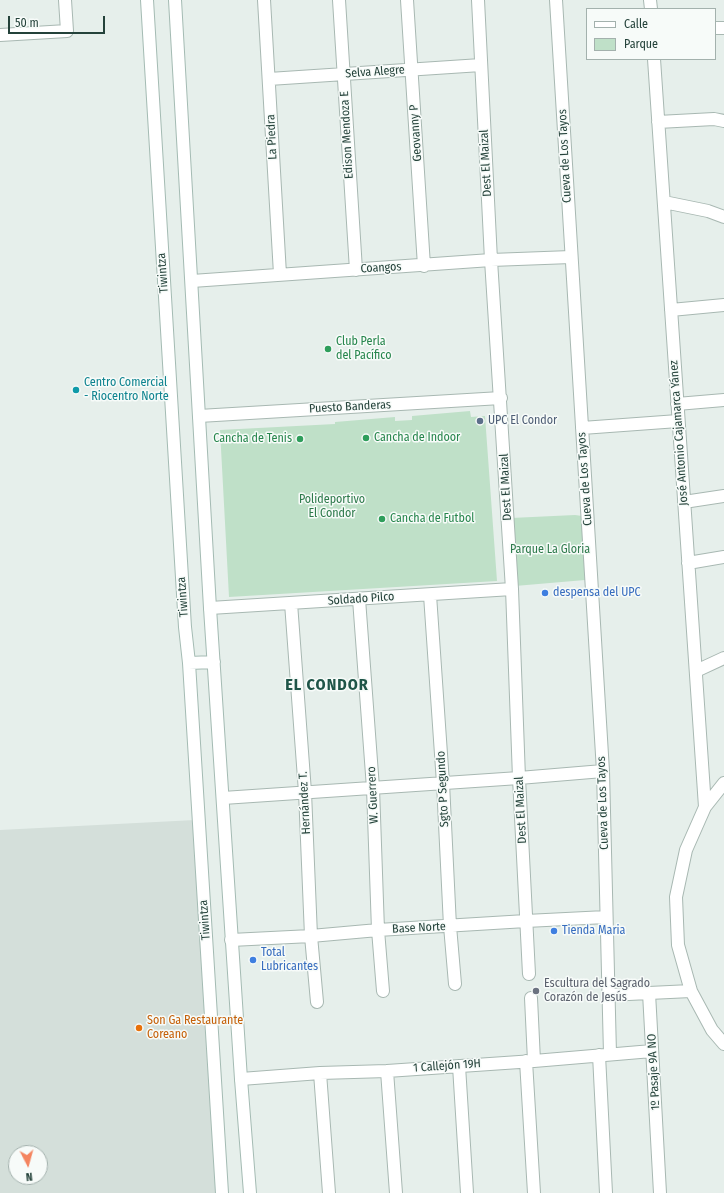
<!DOCTYPE html>
<meta charset="utf-8">
<style>
body{margin:0}
#map{position:relative;width:724px;height:1193px;overflow:hidden;background:#e6efeb;font-family:"Fira Sans Condensed",sans-serif}
canvas{display:block}
.legend{position:absolute;left:586px;top:8px;width:130px;height:52px;box-sizing:border-box;background:#f7fbf9;border:1px solid #a3b1ad;margin:0;padding:5px 7px;list-style:none;font-size:12px;color:#24423a}
.legend li{display:flex;align-items:center;gap:8px;height:20px}
.legend b{width:20px;border:1px solid #a3b1ad}
.north{position:absolute;left:8px;top:1145px;width:40px;height:40px;box-sizing:border-box;background:#f7fbf9;border:1px solid #a3b1ad;border-radius:50%;rotate:174deg;font-size:11px;font-weight:700;line-height:16px;text-align:center;color:#24423a}
.north::after{content:'';display:block;margin:auto;width:14px;height:18px;background:#f4845f;clip-path:polygon(50% 0,100% 100%,50% 72%,0 100%)}
.scale{position:absolute;left:8px;top:16px;width:97px;height:18px;box-sizing:border-box;border:2px solid #24423a;border-top:0;padding-left:5px;font-size:12px;line-height:14px;white-space:nowrap;color:#24423a;-webkit-text-stroke:3px #f7fbf9;paint-order:stroke}
</style>
<div id="map">
<canvas width="724" height="1193"></canvas>
<ul class="legend">
<li><b style="height:5px;background:#fff"></b>Calle</li>
<li><b style="height:11px;background:#bfe0c8"></b>Parque</li>
</ul>
<div class="north">N</div>
<div class="scale">50 m</div>
</div>
<script>
const ctx = document.querySelector('canvas').getContext('2d');
ctx.lineJoin = 'round';
function fill(path, color) { ctx.fillStyle = color; ctx.fill(path, 'evenodd'); }
const poly = rows => new Path2D(rows.map(r => 'M' + r).join(''));
function strokePath(path, color, width, dash) { ctx.strokeStyle = color; ctx.lineWidth = width; ctx.lineCap = dash ? 'butt' : 'round'; ctx.setLineDash(dash || []); ctx.stroke(path); }
function drawText(font, color, halo, rows, align = 'center') {
  ctx.font = font + ' "Fira Sans Condensed",sans-serif'; ctx.lineWidth = 3; ctx.setLineDash([]); ctx.textBaseline = 'middle'; ctx.strokeStyle = halo; ctx.fillStyle = color; for (const [text, x, y, turn = 0] of rows) {
    ctx.save(); ctx.translate(x, y); ctx.rotate((+turn || 0) * Math.PI / 180); ctx.textAlign = isNaN(turn) ? turn : align; if (halo) ctx.strokeText(text, 0, 0); ctx.fillText(text, 0, 0); ctx.restore();
  }
}
fill(poly([
 [195,820,221,1193,0,1193,0,830],
 [16,1153,40,1153,40,1177,16,1177]
]), '#d4dfda');
fill(poly([
 [470,411,471,417,485,416,497,581,229,597,220,430,335,424,335,422,395,417,395,421,412,420,412,416],
 [575,515,582,516,585,580,515,586,511,518]
]), '#bfe0c8');
const street = poly([
 [264,0,280,274],
 [339,0,356,270],
 [407,0,424,266],
 [478,0,491,260,512,589,519,778,529,974],
 [556,0,603,771,610,1054],
 [650,0,651,9],
 [715,28,724,28],
 [0,35,67,31,65,0],
 [654,59,705,807],
 [269,79,481,65],
 [658,122,714,119,724,121],
 [664,202,708,211,724,217],
 [192,281,491,260,571,257],
 [671,310,724,305],
 [677,404,724,400],
 [199,416,501,398],
 [582,428,678,421],
 [684,502,724,496],
 [688,563,724,557],
 [430,595,443,783,450,926,455,984],
 [359,599,373,788,378,930,383,991],
 [291,603,305,792,311,936,317,1002],
 [210,608,512,589],
 [696,671,724,658],
 [724,783,705,807,686,850,676,897,678,945,691,991,712,1030,724,1044],
 [223,798,519,778,603,771],
 [231,940,311,936,378,930,526,921,606,917],
 [608,995,649,993],
 [531,998,534,1061],
 [599,1055,606,1193],
 [526,1061,534,1193],
 [459,1066,467,1193],
 [387,1071,396,1193],
 [320,1073,329,1193],
 [241,1079,320,1073,387,1071,534,1061,652,1051],
 [660,1193,649,993,691,991]
]);
const secondary = poly([
 [147,0,185,627,189,663,222,1193],
 [175,0,210,608,241,1079,250,1193],
 [189,663,214,662]
]);
strokePath(street, '#a8b8b2', 14);
strokePath(secondary, '#a4bbb3', 14);
strokePath(street, '#fff', 12);
strokePath(secondary, '#fff', 12);
for (const [x, y, r, color] of [
 [328,349,4,"#2e9e5b"],
 [76,390,4,"#0f9aa8"],
 [480,421,4,"#5c6f8a"],
 [366,438,4,"#2e9e5b"],
 [300,439,4,"#2e9e5b"],
 [382,519,4,"#2e9e5b"],
 [545,593,4,"#3f7fe0"],
 [554,931,4,"#3f7fe0"],
 [253,960,4,"#3f7fe0"],
 [536,991,4,"#6b7280"],
 [139,1028,4,"#e8710a"]
]) { const dot = new Path2D(); dot.arc(x, y, r, 0, 2 * Math.PI); ctx.fillStyle = color; ctx.fill(dot); strokePath(dot, '#f7fbf9', 1.5); }
drawText('12px', '#24423a', '#f7fbf9', [
 ["Selva Alegre",375,72,-4],
 ["Geovanny P",416,133,-94],
 ["Edison Mendoza E",347,135,-93],
 ["La Piedra",272,137,-93],
 ["Cueva de Los Tayos",565,156,-93],
 ["Dest El Maizal",486,163,-93],
 ["Coangos",381,268,-3],
 ["Tiwintza",163,273,-94],
 ["Puesto Banderas",350,407,-3],
 ["José Antonio Cajamarca Yánez",679,433,-94],
 ["Cueva de Los Tayos",585,479,-94],
 ["Dest El Maizal",506,487,-93],
 ["Tiwintza",183,597,-94],
 ["Soldado Pilco",361,599,-4],
 ["Sgto P Segundo",443,789,-93],
 ["W. Guerrero",373,795,-93],
 ["Hernández T.",305,803,-93],
 ["Cueva de Los Tayos",603,803,-92],
 ["Dest El Maizal",521,810,-93],
 ["Tiwintza",205,920,-94],
 ["Base Norte",419,928,-3],
 ["1 Callejón 19H",447,1066,-4],
 ["1º Pasaje 9A NO",654,1072,-93]
]);
drawText('12px', '#27864d', '#f7fbf9', [
 ["Club Perla",336,342],
 ["del Pacífico",336,356],
 ["Cancha de Indoor",374,438],
 ["Cancha de Tenis",292,439,"right"],
 ["Cancha de Futbol",390,519]
], 'left');
drawText('12px', '#0d838f', '#f7fbf9', [
 ["Centro Comercial",84,383],
 ["- Riocentro Norte",84,397]
], 'left');
drawText('12px', '#4e5e75', '#f7fbf9', [
 ["UPC El Condor",488,421]
], 'left');
drawText('12px', '#2d7a4b', '#f7fbf9', [
 ["Polideportivo",332,500],
 ["El Condor",332,514],
 ["Parque La Gloria",550,550]
]);
drawText('12px', '#366cbe', '#f7fbf9', [
 ["despensa del UPC",553,593],
 ["Tienda Maria",562,931],
 ["Total",261,953],
 ["Lubricantes",261,967]
], 'left');
drawText('12px', '#5b616d', '#f7fbf9', [
 ["Escultura del Sagrado",544,984],
 ["Corazón de Jesús",544,998]
], 'left');
drawText('12px', '#c56008', '#f7fbf9', [
 ["Son Ga Restaurante",147,1021],
 ["Coreano",147,1035]
], 'left');
ctx.letterSpacing = '1px';
drawText('bold 16px', '#1f5548', '#f7fbf9', [
 ["EL CONDOR",327,686]
]);
ctx.letterSpacing = '0px';
</script>
